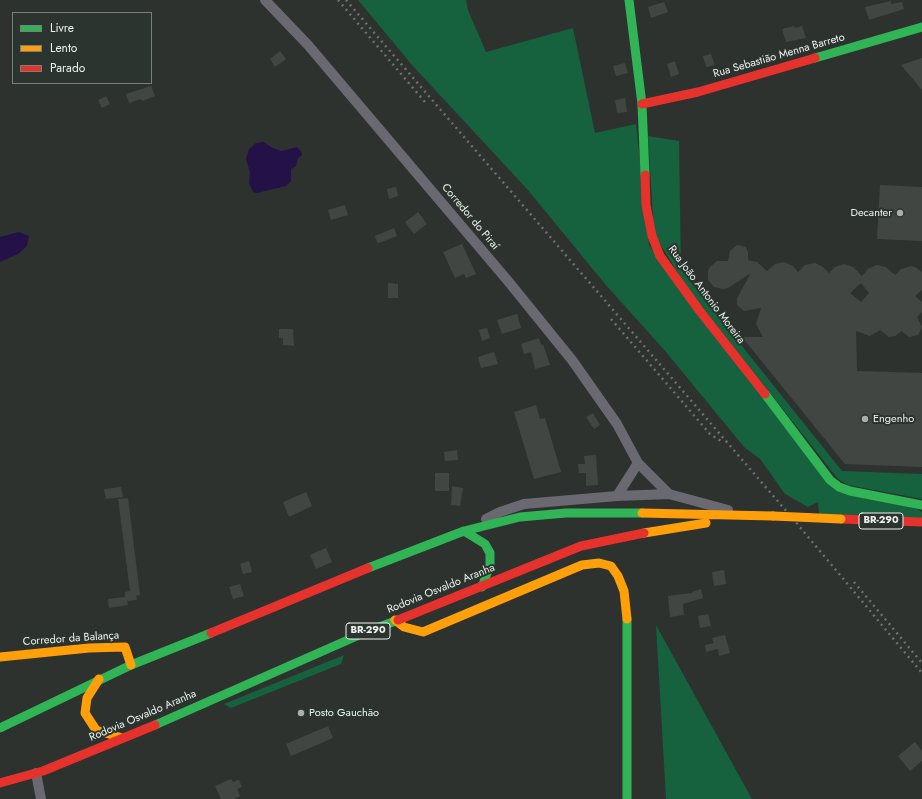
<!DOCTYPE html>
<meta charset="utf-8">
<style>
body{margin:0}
#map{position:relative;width:922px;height:799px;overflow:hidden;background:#2d322f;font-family:Jost,sans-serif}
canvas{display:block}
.legend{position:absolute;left:12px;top:12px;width:140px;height:72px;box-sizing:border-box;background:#2b342e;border:1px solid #79807c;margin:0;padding:5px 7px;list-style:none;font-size:12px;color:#eef3f0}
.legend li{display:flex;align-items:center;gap:8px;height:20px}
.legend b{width:20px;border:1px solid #79807c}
</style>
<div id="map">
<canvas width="922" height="799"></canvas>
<ul class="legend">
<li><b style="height:5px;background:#30b455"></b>Livre</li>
<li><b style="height:5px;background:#ff9f0a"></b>Lento</li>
<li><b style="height:5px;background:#e5322d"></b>Parado</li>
</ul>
</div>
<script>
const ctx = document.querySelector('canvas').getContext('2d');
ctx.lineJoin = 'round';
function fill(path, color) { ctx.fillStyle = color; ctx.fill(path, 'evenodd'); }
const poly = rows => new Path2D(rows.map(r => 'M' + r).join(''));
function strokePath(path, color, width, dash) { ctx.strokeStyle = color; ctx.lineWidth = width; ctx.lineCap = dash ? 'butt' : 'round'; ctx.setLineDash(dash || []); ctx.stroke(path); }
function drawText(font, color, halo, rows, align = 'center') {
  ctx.font = font + ' Jost,sans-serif'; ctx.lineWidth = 4; ctx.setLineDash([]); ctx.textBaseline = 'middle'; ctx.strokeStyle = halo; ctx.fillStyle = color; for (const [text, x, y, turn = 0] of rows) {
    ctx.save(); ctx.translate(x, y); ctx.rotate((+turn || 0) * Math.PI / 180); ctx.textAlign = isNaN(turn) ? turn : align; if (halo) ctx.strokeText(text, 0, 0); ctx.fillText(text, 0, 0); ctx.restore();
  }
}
fill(poly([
 [358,0,466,0,468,10,486,52,573,28,595,133,636,124,649,245,832,486,917,509,922,512,922,518,819,514,818,502,808,507,785,494,760,459,744,447,666,352,605,284,527,189,412,65],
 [648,136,679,141,681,270,842,471,922,474,922,499,848,485,838,479,687,288,654,234],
 [656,625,752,799,666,799],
 [344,655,341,664,231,708,224,704]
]), '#16613e');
fill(poly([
 [263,142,273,148,281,151,297,147,301,151,302,155,298,158,296,166,291,169,291,181,286,186,257,193,253,192,249,183,250,172,246,159,249,149,256,143],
 [19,232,29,236,27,246,18,254,0,262,0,237]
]), '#231147');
fill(poly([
 [891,1,891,4,902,2,904,9,869,20,865,7],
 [664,2,668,12,651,18,648,7],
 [794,26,795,28,802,26,806,38,786,42,782,29],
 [280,51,286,59,275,67,270,59],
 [711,54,715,65,706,67,703,56],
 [922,58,922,90,901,65],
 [675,61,679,74,671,77,667,64],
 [625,63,628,73,616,76,613,66],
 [151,86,155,96,142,101,141,99,129,103,126,94],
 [106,96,110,104,102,108,98,100],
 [625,98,627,112,617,113,615,100],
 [880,185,922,187,922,241,877,239],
 [396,187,398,196,389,199,387,189],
 [345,205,348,215,331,220,328,210],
 [418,212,427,224,414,234,405,222],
 [394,228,397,236,379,243,377,242,375,236],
 [462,244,476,274,466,278,464,274,455,278,443,252],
 [737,245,746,247,748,253,748,260,757,262,767,271,775,264,784,262,793,266,798,272,805,265,815,263,823,267,829,273,835,267,844,264,853,267,862,276,868,269,877,265,886,267,895,275,901,269,911,266,915,267,922,272,922,290,915,296,922,302,922,312,917,317,922,327,918,335,909,337,902,331,895,336,889,337,880,330,870,336,856,331,857,371,922,373,922,467,845,464,742,337,763,337,756,324,761,308,744,311,737,305,737,298,751,273,728,288,723,289,714,287,708,280,708,271,710,267,717,261,728,261,730,251],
 [861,283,869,293,861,302,850,293],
 [388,283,398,284,398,298,388,298],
 [517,314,521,328,502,334,497,320],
 [487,328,490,338,482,341,479,330],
 [279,329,293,329,294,346,283,345,283,338,279,338],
 [539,338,541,345,543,344,550,365,535,369,531,352,524,354,521,344],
 [494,352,498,364,481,368,478,357],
 [536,405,540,419,545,418,561,472,534,479,514,412],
 [593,413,600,425,594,429,586,417],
 [457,450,458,460,445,461,444,452],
 [596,455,598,485,586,486,586,473,579,473,578,464,585,464,584,456],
 [435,473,449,473,449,491,435,491],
 [452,486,463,488,460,506,451,505],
 [121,487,123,497,106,499,104,489],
 [306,492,312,506,289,517,283,502],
 [128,498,140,595,136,596,137,600,127,601,128,605,109,608,108,599,125,597,125,592,130,591,118,499],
 [326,548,332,562,316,569,310,555],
 [249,561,252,572,243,574,240,564],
 [724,570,726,584,714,586,712,572],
 [240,584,244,596,233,599,229,587],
 [701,589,703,598,683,604,684,615,670,617,668,596,692,593,692,592],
 [708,614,711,626,700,628,698,616],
 [725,635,730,653,719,656,718,649,706,652,705,645,714,643,712,638],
 [328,726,333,738,291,756,286,744],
 [915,742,922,751,922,761,910,771,898,756],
 [231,779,233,782,239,780,242,787,237,789,240,796,234,799,221,799,215,786]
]), '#424643');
strokePath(poly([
 [265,0,308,45,508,281,572,360,617,424,638,463,669,494],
 [617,496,638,463],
 [486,519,500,512,524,504,617,496,669,494,728,510],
 [36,773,41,799]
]), '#6a6971', 10);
strokePath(poly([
 [629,0,642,104,645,175],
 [815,58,922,27],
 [765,394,830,480,839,487,850,491,922,505],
 [464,531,485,544,490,553,490,565,482,587],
 [368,568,464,531,520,517,566,513,642,513],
 [627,619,627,799],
 [155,725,366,632,398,620],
 [0,728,131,665,211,633]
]), '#30b455', 9);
strokePath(poly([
 [642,513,773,516],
 [644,533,706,523],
 [395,620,404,627,423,632,582,565,599,563,611,566,618,576,624,591,627,619],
 [0,657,89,648,125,647,131,665],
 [99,679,87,698,85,713,96,730,122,738]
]), '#ff9f0a', 9);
strokePath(poly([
 [642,104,698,92,815,58],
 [645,175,646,205,652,236,660,256,699,310,765,394],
 [841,519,922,522],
 [398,620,581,546,644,533],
 [211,633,368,568],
 [0,783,43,771,155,725]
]), '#e5322d', 9);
strokePath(poly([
 [338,0,425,102],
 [346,0,794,520,922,673],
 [611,319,710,434,721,441],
 [854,582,922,663]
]), '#6e6e71', 2.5, [2, 4]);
strokePath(poly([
 [773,516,841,519]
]), '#ff9f0a', 9);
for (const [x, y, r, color] of [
 [900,213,4,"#aaafac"],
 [865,419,4,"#aaafac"],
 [301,713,4,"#aaafac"]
]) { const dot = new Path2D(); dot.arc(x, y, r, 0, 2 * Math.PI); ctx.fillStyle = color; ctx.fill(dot); strokePath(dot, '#2b342e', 1.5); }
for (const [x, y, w] of [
 [881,521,44],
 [368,631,44]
]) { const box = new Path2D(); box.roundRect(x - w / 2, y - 8, w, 16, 3); ctx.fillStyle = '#2b342e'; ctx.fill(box); strokePath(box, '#eef3f0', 1); }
drawText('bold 10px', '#eef3f0', null, [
 ["BR-290",881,521],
 ["BR-290",368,631]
]);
drawText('11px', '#eef3f0', '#2b342e', [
 ["Rua Sebastião Menna Barreto",779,56,-16],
 ["Corredor do Piraí",470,217,50],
 ["Rua João Antonio Moreira",706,295,53],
 ["Rodovia Osvaldo Aranha",441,589,-22],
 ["Corredor da Balança",71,639,-4],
 ["Rodovia Osvaldo Aranha",143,716,-23]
]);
drawText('11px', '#eef3f0', '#2b342e', [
 ["Decanter",892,213,"right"],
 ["Engenho",873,419],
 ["Posto Gauchão",309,713]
], 'left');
</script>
